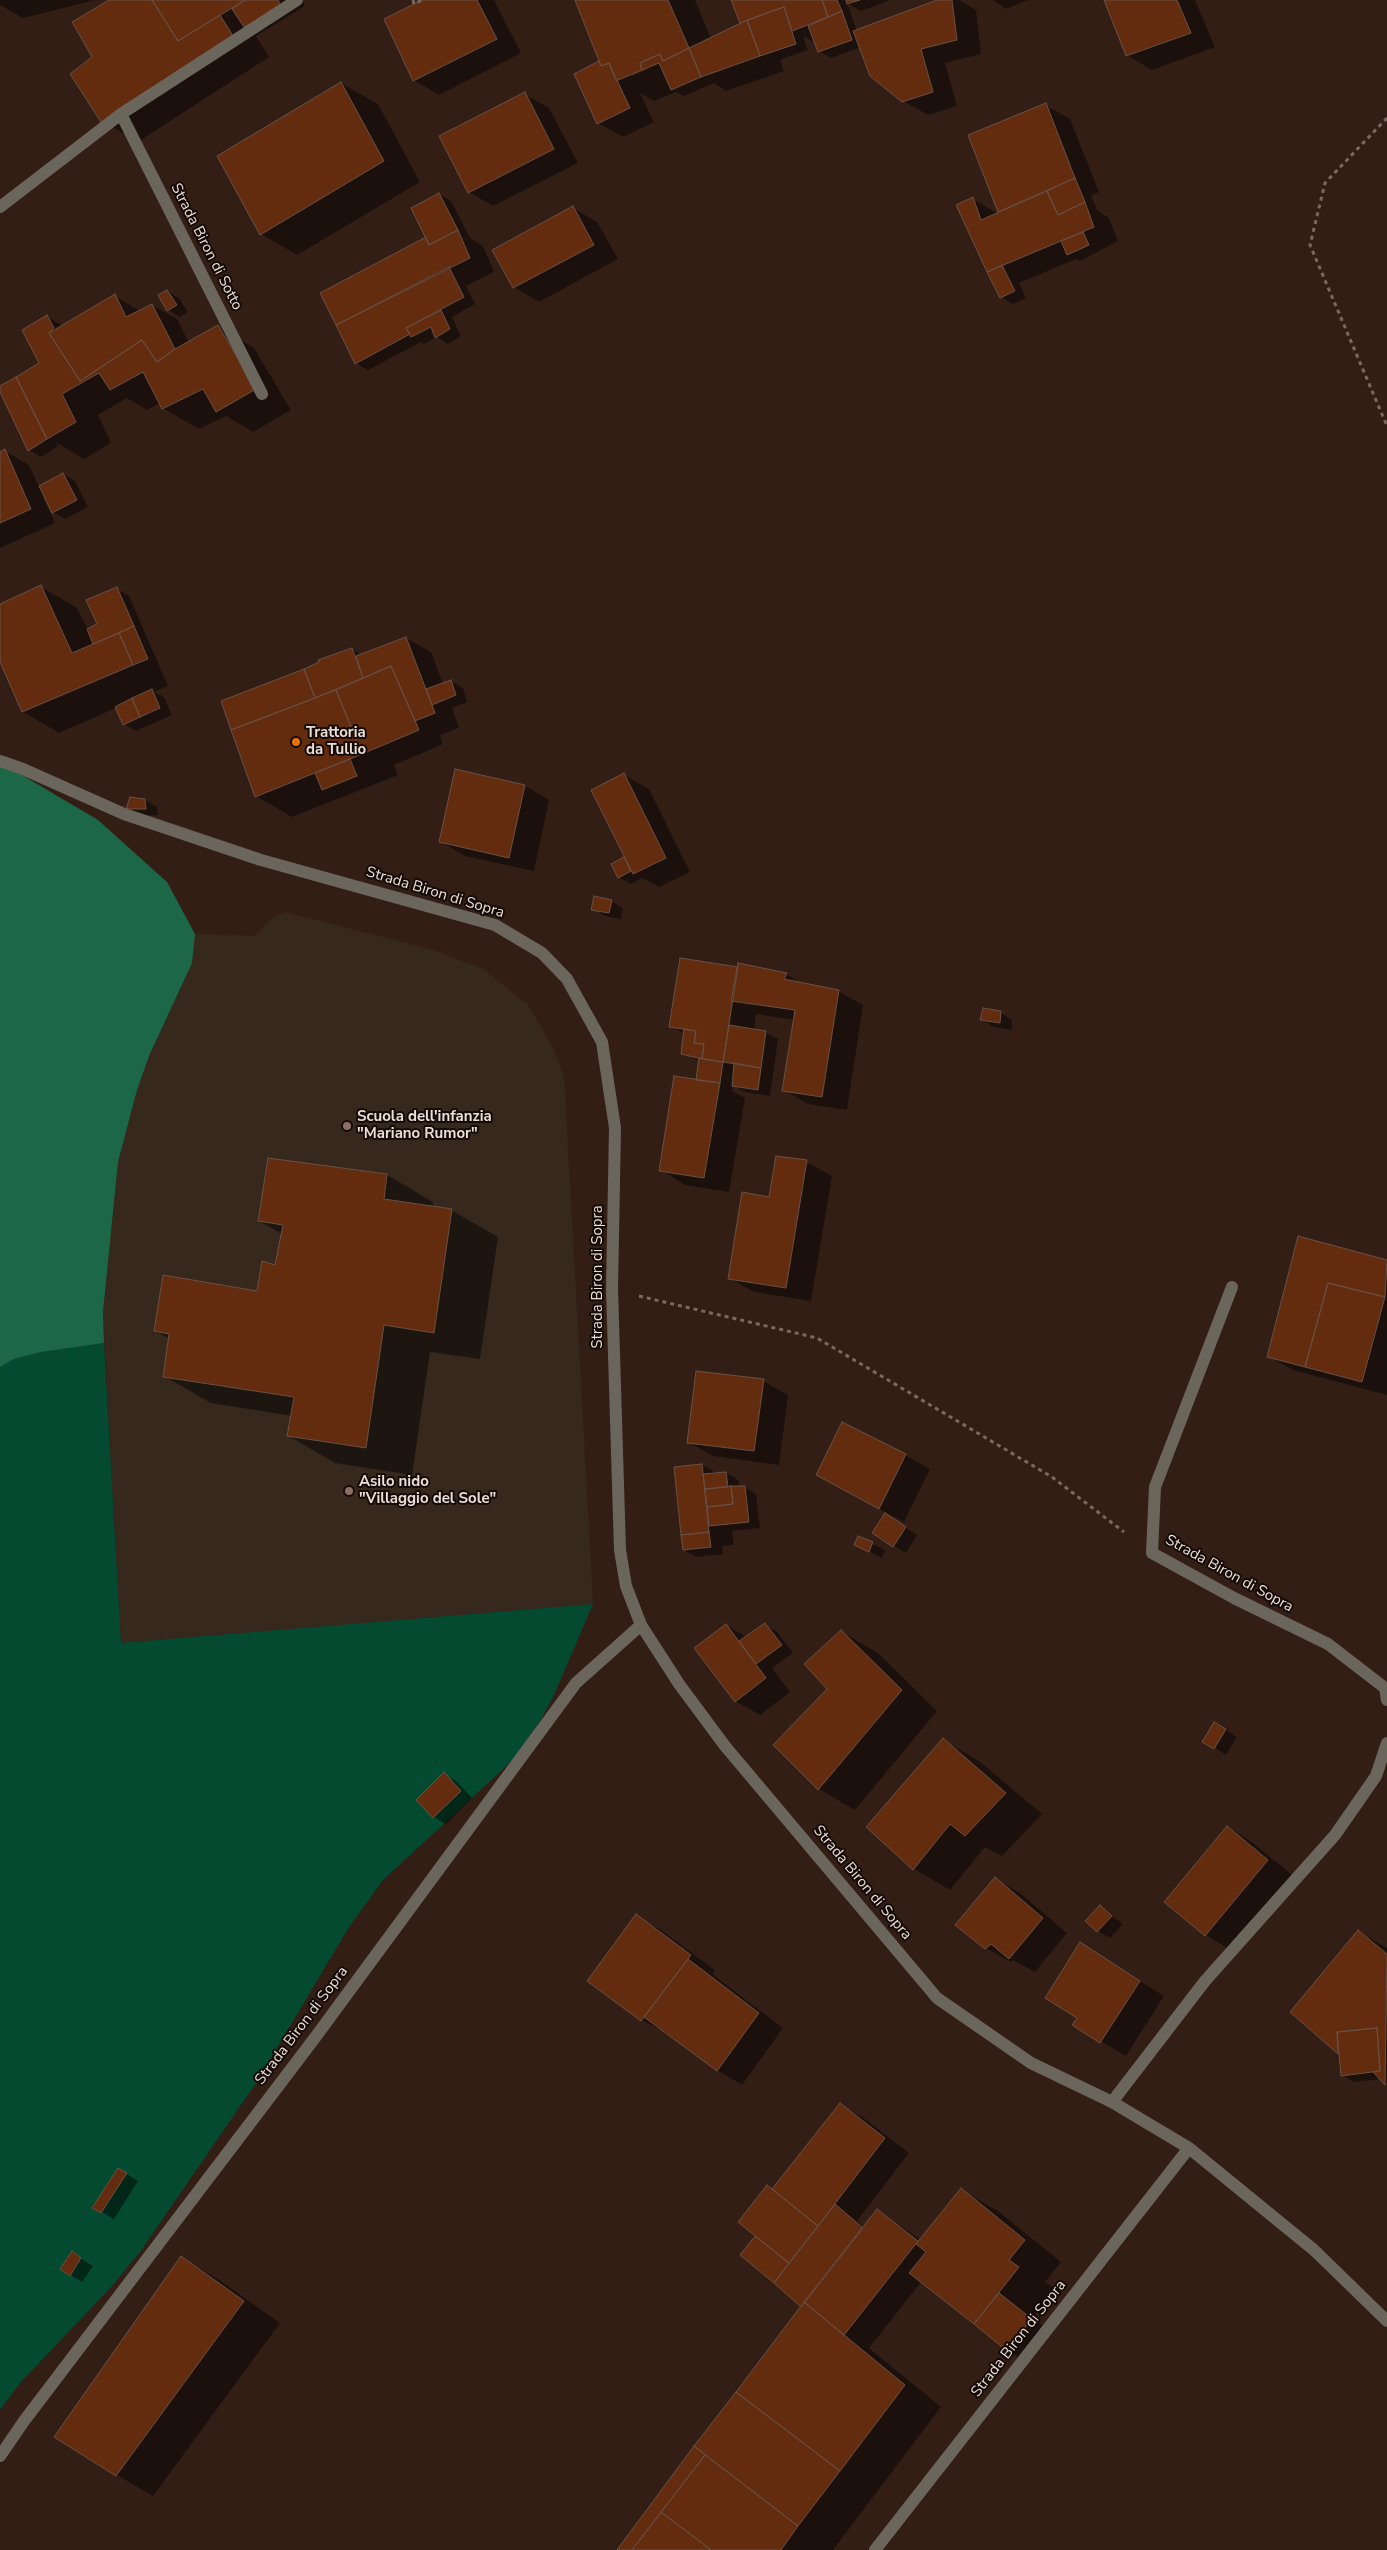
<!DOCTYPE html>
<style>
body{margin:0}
canvas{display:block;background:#331e16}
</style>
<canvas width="1387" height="2550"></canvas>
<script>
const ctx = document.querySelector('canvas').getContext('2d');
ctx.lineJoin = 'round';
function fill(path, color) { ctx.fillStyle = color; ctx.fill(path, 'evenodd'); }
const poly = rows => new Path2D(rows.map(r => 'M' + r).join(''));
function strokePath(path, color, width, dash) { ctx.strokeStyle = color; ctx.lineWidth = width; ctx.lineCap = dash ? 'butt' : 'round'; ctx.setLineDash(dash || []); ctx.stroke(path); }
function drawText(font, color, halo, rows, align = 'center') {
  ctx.font = font + ' "Nunito Sans",sans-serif'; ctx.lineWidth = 4; ctx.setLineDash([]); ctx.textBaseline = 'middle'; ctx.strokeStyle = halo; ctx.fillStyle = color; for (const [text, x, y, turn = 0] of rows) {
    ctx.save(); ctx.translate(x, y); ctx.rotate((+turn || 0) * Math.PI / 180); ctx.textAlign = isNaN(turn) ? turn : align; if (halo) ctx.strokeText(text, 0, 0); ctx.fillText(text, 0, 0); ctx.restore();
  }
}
fill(poly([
 [285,912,433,950,483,969,528,1005,554,1050,564,1077,593,1604,121,1643,103,1312,118,1162,137,1090,149,1056,192,963,195,934,254,936,271,919]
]), '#37281d');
fill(poly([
 [104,1343,121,1643,593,1604,554,1695,540,1721,514,1759,383,1880,349,1927,256,2083,140,2252,112,2286,20,2383,0,2410,0,1367,14,1359,41,1352]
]), '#044a30');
fill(poly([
 [0,762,98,820,167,882,195,934,192,963,149,1056,137,1090,118,1162,103,1312,104,1343,41,1352,14,1359,0,1367]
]), '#1c6747');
fill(poly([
 [0,0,96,0,23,18,0,5],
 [111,0,302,0,305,6,256,36,269,57,138,142,102,121,93,57],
 [424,0,494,0,521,53,439,95,414,80,386,20],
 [576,0,695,0,711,39,741,24,733,0,891,0,861,11,847,3,857,31,940,0,959,0,976,10,981,54,945,63,957,106,928,115,903,101,861,47,831,58,819,51,817,44,803,36,808,50,780,60,784,71,726,91,714,83,684,96,676,92,654,101,640,93,654,122,623,137,598,123,576,74,601,62],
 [648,66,649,69,632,76,632,73],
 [993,0,1028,0,1006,9],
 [1105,0,1195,0,1215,47,1152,70,1127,55],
 [341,83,378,104,420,182,297,255,261,234],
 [524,94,549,108,578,163,493,206,469,192],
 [1045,105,1070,119,1099,192,1091,196,1097,210,1109,218,1118,241,1080,261,1076,259,1019,283,1026,298,1013,304,1001,297,973,199,1000,215,969,136],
 [439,194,451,201,470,238,483,246,494,272,466,286,475,304,452,317,461,336,448,344,437,337,424,344,421,342,368,370,356,363,427,238],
 [573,208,597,222,618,259,539,302,514,287],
 [167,291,179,298,188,312,180,317,168,310,160,296],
 [115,296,140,311,152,305,177,319,189,343,218,327,254,348,291,410,253,432,226,416,199,429,163,408,160,403,147,410,127,398,98,415,111,443,84,459,57,443,58,446,41,457,29,450,0,387,41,364,47,317,63,326],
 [5,451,29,465,39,487,63,474,75,481,88,507,65,519,53,512,46,498,44,499,55,523,0,548,0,453],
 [41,587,77,608,88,630,98,624,117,589,129,596,168,686,154,692,164,697,172,715,136,731,124,724,116,708,59,733,23,712,0,658,0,605],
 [406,638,431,652,443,684,451,681,463,688,467,702,452,708,459,728,440,735,443,744,394,765,398,775,292,817,256,796,223,701,352,649,361,655],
 [624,775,649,789,690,872,659,887,642,878,631,884,618,877,612,864,626,857],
 [525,786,549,800,534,871,465,856,440,841],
 [145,800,157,807,158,815,140,816,128,809],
 [611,901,623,908,621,919,605,916,593,909],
 [786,974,803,984,838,991,863,1005,847,1110,808,1104,784,1090,795,1020,756,1014,754,1030,765,1032,778,1039,770,1096,745,1092,733,1085,732,1091,745,1098,729,1192,685,1185,661,1170,697,1081,700,1061,682,1053,685,1034,671,1026],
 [1000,1012,1012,1020,1012,1030,994,1027,982,1020],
 [777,1157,807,1162,832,1176,811,1301,754,1292,729,1278,770,1198],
 [387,1175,433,1202,433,1208,451,1210,498,1237,480,1359,430,1352,412,1475,335,1463,289,1436,292,1416,211,1403,164,1376,170,1339,155,1331,258,1293,276,1266,282,1234,259,1221],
 [1299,1238,1387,1261,1387,1395,1293,1370,1268,1356],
 [763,1381,788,1395,779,1465,713,1456,688,1442],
 [905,1455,930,1469,904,1522,842,1489],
 [702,1465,718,1474,726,1473,738,1480,739,1487,744,1487,756,1494,760,1528,732,1531,734,1545,722,1546,723,1554,696,1557,684,1550,675,1468],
 [897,1522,917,1535,906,1553,873,1533],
 [859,1537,885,1550,882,1558,855,1545],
 [726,1625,747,1637,765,1625,777,1632,793,1653,772,1668,790,1692,760,1715,735,1701],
 [842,1632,878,1653,937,1711,855,1810,819,1789,775,1745,828,1689],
 [1215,1723,1237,1737,1226,1755,1204,1741],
 [943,1740,979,1761,1042,1814,1002,1856,985,1847,950,1890,914,1869],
 [444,1774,456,1781,472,1798,446,1824,434,1817,417,1800],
 [1228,1827,1252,1842,1292,1875,1230,1950,1206,1935,1166,1902],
 [995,1879,1020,1893,1067,1933,1035,1972,1013,1960,1011,1962,986,1948,957,1925],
 [1100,1907,1123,1924,1110,1938,1098,1931],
 [637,1916,661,1930,715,1970,712,1974,783,2028,742,2085,717,2070,667,2033,642,2020],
 [1358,1931,1387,1948,1387,2084,1381,2079,1354,2082,1342,2075,1340,2054,1291,2012],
 [1081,1944,1164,1996,1126,2056,1074,2025,1079,2018],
 [840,2104,865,2119,909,2153,857,2221,865,2228,878,2211,921,2240,961,2190,998,2211,1061,2262,1045,2282,1055,2289,1032,2318,1043,2326,1019,2357,1007,2350,922,2281,869,2348,941,2407,833,2550,618,2550,803,2307,741,2255,755,2237,762,2239,767,2186,773,2190],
 [119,2169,138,2181,114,2219,94,2208],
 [72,2253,93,2266,82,2282,61,2269],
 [182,2258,218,2279,280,2323,153,2496,117,2475]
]), '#0007');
const building = poly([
 [109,0,152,0,178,41,220,15,233,36,101,122,70,74,92,57,72,22,109,0],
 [152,0,245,0,178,41,152,0],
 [245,0,278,0,281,6,244,27,232,9,245,0],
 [422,0,477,0,497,39,413,81,384,19,422,0],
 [575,0,668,0,689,48,663,61,660,54,640,63,642,70,616,81,609,63,601,66,575,0],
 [731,0,822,0,828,17,792,31,784,7,740,23,731,0],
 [822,0,837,0,842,11,828,17,822,0],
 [846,0,860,0,847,4,846,0],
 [937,0,952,0,957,40,921,49,933,92,902,102,870,76,853,31,937,0],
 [1104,0,1177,0,1191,33,1126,56,1104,0],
 [784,7,796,44,760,56,747,20,784,7],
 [842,11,852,40,818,52,808,26,842,11],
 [747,20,760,56,701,77,689,48,747,20],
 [689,48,701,77,671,90,659,63,642,70,640,63,660,54,663,61,689,48],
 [599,61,601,66,609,63,630,108,597,124,574,74,599,61],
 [341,82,384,161,260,235,217,156,341,82],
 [525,92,554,149,468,193,439,136,525,92],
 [1046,103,1075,178,998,212,968,135,1046,103],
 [1075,178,1085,202,1058,215,1047,191,1075,178],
 [1047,191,1058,215,1085,202,1094,227,987,272,956,205,973,197,981,220,1047,191],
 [439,193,458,230,429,245,411,208,439,193],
 [573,206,594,245,513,288,492,250,573,206],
 [458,230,470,258,336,325,320,293,426,237,429,245,458,230],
 [1083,232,1089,245,1067,255,1061,241,1083,232],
 [1002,265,1015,291,1000,298,987,272,1002,265],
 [449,267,464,297,406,328,410,334,355,364,336,325,449,267],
 [167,290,177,305,167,311,158,295,167,290],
 [115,294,126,317,152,304,175,349,157,362,142,340,80,381,49,333,115,294],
 [441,310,450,329,435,338,431,327,411,337,406,328,441,310],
 [47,315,54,328,49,333,80,381,142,340,157,362,175,349,218,325,256,389,216,412,203,389,162,409,143,372,110,390,99,373,62,394,76,422,47,439,16,377,39,363,22,330,47,315],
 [16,377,47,439,28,451,0,392,0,386,16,377],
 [5,449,31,509,0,523,0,452,5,449],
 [63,473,77,500,52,513,39,486,63,473],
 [41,585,72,653,119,633,133,665,22,712,0,662,0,604,41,585],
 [117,587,134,626,93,644,87,629,97,624,86,600,117,587],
 [134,626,148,659,133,665,119,633,134,626],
 [406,637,435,713,415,721,391,666,363,678,356,656,406,637],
 [352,648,363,678,315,698,304,669,319,662,318,660,352,648],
 [391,666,419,730,362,754,336,690,391,666],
 [304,669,315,698,231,730,221,701,304,669],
 [451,680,456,695,432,705,426,689,451,680],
 [152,689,160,708,140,717,132,698,152,689],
 [336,690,362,754,255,797,231,730,336,690],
 [132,698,140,717,123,725,115,707,132,698],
 [350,759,357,776,322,790,315,773,350,759],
 [455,769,525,785,509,858,439,842,455,769],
 [624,773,666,858,633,874,591,790,624,773],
 [130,797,145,799,146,809,126,809,130,797],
 [624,857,631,871,618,878,611,864,624,857],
 [594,896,612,900,609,913,591,910,594,896],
 [680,958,738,967,723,1062,702,1059,704,1044,694,1043,696,1031,669,1027,680,958],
 [738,963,787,973,784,979,839,990,822,1097,782,1091,795,1010,731,1001,738,963],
 [983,1008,1001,1011,1000,1023,980,1020,983,1008],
 [729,1025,766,1031,761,1068,723,1062,729,1025],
 [684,1029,696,1031,694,1043,704,1044,702,1059,681,1054,684,1029],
 [699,1058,723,1062,720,1083,696,1080,699,1058],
 [734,1063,761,1068,758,1090,732,1086,734,1063],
 [674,1076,720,1083,704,1178,659,1171,674,1076],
 [776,1156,807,1160,786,1288,728,1279,742,1192,769,1197,776,1156],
 [268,1158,387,1174,384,1199,452,1209,434,1333,384,1325,366,1448,287,1436,294,1397,163,1377,169,1334,154,1331,163,1275,257,1291,262,1261,275,1265,283,1225,258,1221,268,1158],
 [1298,1236,1387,1260,1385,1297,1328,1283,1305,1367,1267,1357,1298,1236],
 [1328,1283,1385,1297,1362,1382,1305,1367,1328,1283],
 [696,1371,764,1379,754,1451,687,1443,696,1371],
 [842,1422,906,1454,879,1509,816,1475,842,1422],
 [702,1464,709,1532,681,1535,674,1467,702,1464],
 [726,1472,728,1487,705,1489,703,1474,726,1472],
 [731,1486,733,1504,707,1507,705,1489,731,1486],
 [731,1486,745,1486,749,1522,709,1526,707,1507,733,1504,731,1486],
 [885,1513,906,1527,893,1547,872,1533,885,1513],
 [709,1532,711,1547,683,1550,681,1535,709,1532],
 [858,1536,873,1542,869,1552,854,1545,858,1536],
 [765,1623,782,1645,756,1664,739,1641,765,1623],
 [726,1624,766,1678,735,1702,694,1648,726,1624],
 [841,1630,902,1690,818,1790,773,1745,827,1689,804,1664,841,1630],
 [1214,1722,1226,1729,1214,1749,1202,1742,1214,1722],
 [943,1738,1006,1793,965,1836,950,1824,913,1870,866,1827,943,1738],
 [444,1772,461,1791,433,1818,416,1800,444,1772],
 [1227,1826,1268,1860,1205,1936,1164,1902,1227,1826],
 [995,1877,1043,1918,1009,1959,991,1944,985,1949,955,1925,995,1877],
 [1100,1905,1112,1916,1097,1932,1085,1921,1100,1905],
 [636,1914,691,1955,641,2021,587,1981,636,1914],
 [1358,1930,1387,1954,1385,2085,1373,2072,1380,2071,1377,2028,1337,2032,1338,2054,1290,2012,1358,1930],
 [1080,1942,1140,1981,1100,2043,1072,2025,1077,2018,1045,1998,1080,1942],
 [688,1959,759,2013,717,2071,644,2017,688,1959],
 [1377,2028,1380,2071,1341,2076,1337,2032,1377,2028],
 [840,2103,885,2138,818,2226,772,2189,840,2103],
 [118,2168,127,2173,101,2213,92,2208,118,2168],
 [767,2185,818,2226,789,2263,738,2222,767,2185],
 [961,2188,1025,2240,1009,2260,1019,2267,974,2324,909,2273,926,2252,916,2244,961,2188],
 [835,2204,863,2228,801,2307,774,2283,835,2204],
 [877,2209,918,2241,844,2335,804,2302,877,2209],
 [755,2236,789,2263,774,2283,740,2255,755,2236],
 [72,2251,81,2258,70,2276,60,2269,72,2251],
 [181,2256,244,2301,116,2476,54,2437,181,2256],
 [999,2293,1032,2319,1007,2351,974,2324,999,2293],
 [804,2302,905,2385,840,2471,736,2392,804,2302],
 [736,2392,840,2471,798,2526,694,2446,736,2392],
 [694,2446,705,2455,632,2550,617,2550,694,2446],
 [705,2455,798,2526,781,2550,711,2550,661,2512,705,2455],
 [661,2512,711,2550,632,2550,661,2512]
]);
fill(building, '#642c0f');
strokePath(building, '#685046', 1);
strokePath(poly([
 [413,0,414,4,422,0],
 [1387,118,1325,183,1310,245,1387,426],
 [639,1296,817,1338,1052,1477,1124,1532]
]), '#7b6861', 3, [4, 4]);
strokePath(poly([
 [121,114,262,394],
 [0,207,121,114,297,0],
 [0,761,23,769,124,814,261,860,495,925,542,953,567,979,602,1042,615,1128,612,1289,620,1550,626,1586,641,1625,679,1684,725,1746,937,1998,1031,2063,1112,2102,1189,2148,1314,2250,1387,2321],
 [1232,1287,1155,1487,1152,1553,1234,1598,1328,1644,1385,1688,1387,1700],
 [1112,2102,1205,1981,1335,1835,1376,1776,1387,1743],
 [0,2456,24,2421,314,2039,576,1683,641,1625],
 [875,2550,1189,2148]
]), '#6b665c', 12);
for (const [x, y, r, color] of [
 [296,742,5,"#e8710a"],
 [347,1126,5,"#8d6e63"],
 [349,1491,5,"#8d6e63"]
]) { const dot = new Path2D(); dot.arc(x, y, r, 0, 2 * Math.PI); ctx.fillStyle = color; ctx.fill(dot); strokePath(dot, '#140b07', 2); }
drawText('15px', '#ecddd7', '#140b07', [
 ["Strada Biron di Sotto",206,247,63],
 ["Strada Biron di Sopra",435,893,17],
 ["Strada Biron di Sopra",598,1277,-90],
 ["Strada Biron di Sopra",1229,1574,29],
 ["Strada Biron di Sopra",862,1883,50],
 ["Strada Biron di Sopra",302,2026,-53],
 ["Strada Biron di Sopra",1019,2339,-52]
]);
drawText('bold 15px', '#ecddd7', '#140b07', [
 ["Trattoria",306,733],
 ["da Tullio",306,750],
 ["Scuola dell'infanzia",357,1117],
 ["\"Mariano Rumor\"",357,1134],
 ["Asilo nido",359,1482],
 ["\"Villaggio del Sole\"",359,1499]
], 'left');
</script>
